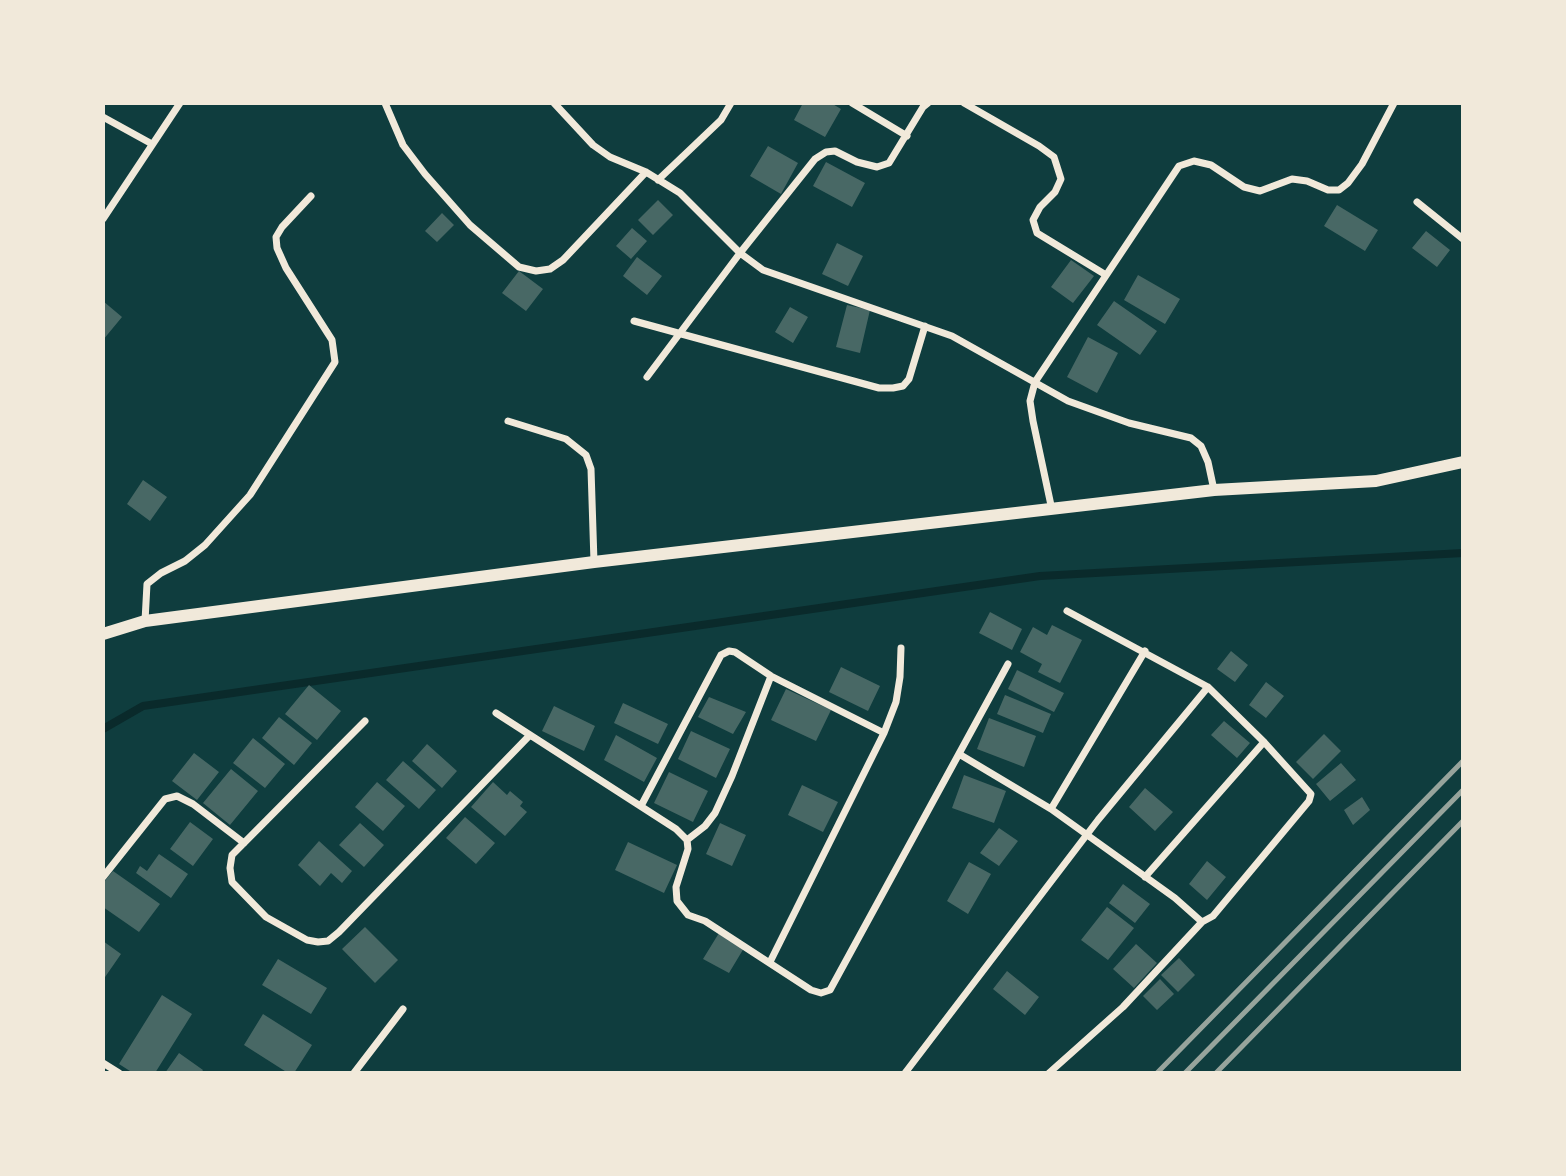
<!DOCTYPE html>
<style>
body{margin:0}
#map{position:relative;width:1566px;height:1176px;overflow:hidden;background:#0f3d3e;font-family:"Roboto Condensed",sans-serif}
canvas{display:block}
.frame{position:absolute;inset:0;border:105px solid #f1e9da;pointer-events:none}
</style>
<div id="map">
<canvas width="1566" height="1176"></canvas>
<div class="frame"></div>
</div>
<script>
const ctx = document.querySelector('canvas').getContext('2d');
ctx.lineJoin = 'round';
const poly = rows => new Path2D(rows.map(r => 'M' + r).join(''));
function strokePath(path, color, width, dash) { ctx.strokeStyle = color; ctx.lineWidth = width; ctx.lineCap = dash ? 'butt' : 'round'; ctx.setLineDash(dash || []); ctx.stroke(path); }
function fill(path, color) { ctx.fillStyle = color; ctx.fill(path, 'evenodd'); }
strokePath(poly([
 [103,729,143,706,1040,576,1463,553]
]), '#0a2a2b', 8);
fill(poly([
 [803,103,831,103,841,109,825,137,794,120],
 [768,146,798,163,781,194,750,176],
 [826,162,865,183,852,207,813,186],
 [658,200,673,215,653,235,638,220],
 [1337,205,1378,230,1365,251,1324,226],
 [442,213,454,225,437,242,425,231],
 [632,228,647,241,631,259,616,246],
 [1426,231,1450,250,1437,267,1412,248],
 [837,243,863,256,848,286,822,274],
 [637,257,662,276,647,295,623,276],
 [1071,260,1094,276,1073,303,1051,287],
 [519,271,543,289,526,311,502,293],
 [1138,275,1180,299,1165,324,1124,300],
 [103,301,122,317,103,340],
 [1114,301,1157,331,1140,355,1097,325],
 [847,305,870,310,860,353,836,347],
 [790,307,808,317,793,343,775,332],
 [1088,337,1118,353,1097,393,1067,377],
 [143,480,167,497,150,521,127,504],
 [990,612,1022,629,1012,650,979,633],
 [1052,625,1082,640,1060,683,1038,672,1042,664,1020,652,1033,627,1047,635],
 [1231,651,1248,665,1235,682,1217,669],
 [841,667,880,686,868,711,829,692],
 [1017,670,1064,693,1054,712,1008,689],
 [1266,682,1284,696,1266,718,1249,705],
 [309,685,341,711,317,740,285,714],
 [786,689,831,710,816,741,771,720],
 [1005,695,1051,714,1043,733,997,714],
 [709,697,746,712,733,734,698,717],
 [623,703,668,724,658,744,614,723],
 [554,706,595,726,584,751,542,731],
 [279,717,312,743,294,765,262,738],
 [989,718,1036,736,1024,767,977,749],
 [1224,721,1250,743,1237,758,1211,735],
 [691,731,730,749,716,778,678,759],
 [1324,734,1341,751,1313,779,1296,762],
 [616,735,657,758,644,782,604,760],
 [253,738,285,764,265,788,233,763],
 [427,744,457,771,442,788,412,761],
 [194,753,219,772,197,800,172,781],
 [403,761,436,790,419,809,386,780],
 [1341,763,1356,780,1330,801,1316,784],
 [231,769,258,791,230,825,203,803],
 [669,772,708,791,693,822,654,803],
 [964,775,1006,791,994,823,952,808],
 [377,782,405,806,383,831,355,807],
 [493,782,507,795,510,791,523,802,520,806,527,812,505,836,471,807],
 [802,785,838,802,823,832,788,815],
 [1145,788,1173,812,1155,831,1129,807],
 [1362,797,1370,810,1353,825,1344,810],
 [465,817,495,843,476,864,446,838],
 [190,822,213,839,193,866,170,849],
 [360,823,384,845,364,867,339,845],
 [720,823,746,835,732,866,706,854],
 [999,828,1018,841,999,866,980,853],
 [319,841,352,871,342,883,331,873,320,886,298,865],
 [628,842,677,865,664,893,615,870],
 [159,854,188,874,171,898,136,873,140,866,147,871],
 [1207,861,1226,877,1207,900,1189,884],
 [969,862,991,874,968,914,947,901],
 [113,871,160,904,139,932,103,907,103,883],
 [1123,884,1150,904,1135,923,1109,903],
 [1107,907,1134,928,1108,960,1081,940],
 [365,927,398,960,375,983,342,949],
 [719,933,744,948,729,973,703,959],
 [103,941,121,954,103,980],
 [1136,944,1157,963,1134,988,1113,969],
 [1179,958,1195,975,1178,992,1161,975],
 [278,959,327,988,311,1014,262,985],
 [1007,971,1039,997,1025,1015,993,989],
 [1160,979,1174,994,1157,1010,1143,996],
 [162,995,192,1014,155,1073,133,1073,119,1064],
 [263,1014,312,1045,294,1073,288,1073,244,1045],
 [179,1053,203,1070,201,1073,165,1073]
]), '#486865');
strokePath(poly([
 [385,103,403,145,425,174,470,225,519,267,536,271,550,269,563,260,646,172],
 [554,103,593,145,610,157,646,172,680,193,740,253,763,270,952,336,1068,401,1129,423,1191,438,1201,446,1208,462,1214,490],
 [852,103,907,136],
 [964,103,1039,146,1054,157,1061,179,1055,192,1040,207,1033,220,1037,233,1106,275],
 [103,117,152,144],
 [658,180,721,120,731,103],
 [1417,202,1463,239],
 [103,219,180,103],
 [634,321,879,388,893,388,903,386,909,379,925,326],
 [647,377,740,253,815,159,826,152,835,151,857,162,877,167,889,163,923,107,928,103],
 [508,421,566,439,586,455,591,469,594,562],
 [1052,510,1033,421,1030,401,1035,382,1179,166,1194,161,1211,165,1244,187,1260,191,1292,179,1307,181,1328,190,1339,190,1348,183,1362,164,1394,103],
 [145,621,147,584,161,573,185,561,205,545,250,495,335,362,332,340,286,268,277,248,276,237,282,227,311,196],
 [496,713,676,829,687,840,688,849,676,887,677,901,688,915,705,921,811,990,821,993,830,990,1008,664],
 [365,721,232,855,230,868,232,882,266,917,307,940,318,942,328,941,339,932,530,735],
 [959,754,1051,809,1175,898,1202,922],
 [641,806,721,655,729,651,735,652,771,676,884,733],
 [1051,809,1145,651],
 [687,840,705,826,715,813,732,776,771,676],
 [103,877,165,799,177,796,193,804,244,843],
 [1145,877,1264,742],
 [770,962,884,733,896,702,900,677,901,648],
 [103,1063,119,1073],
 [354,1073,403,1009],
 [905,1073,1098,820,1208,687],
 [1049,1073,1123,1007,1202,922,1213,916,1309,801,1311,794,1264,742,1208,687,1067,611]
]), '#f1e9da', 7);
strokePath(poly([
 [103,634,145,621,594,562,1214,490,1376,481,1463,462]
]), '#f1e9da', 12);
strokePath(poly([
 [1157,1073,1463,761],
 [1185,1073,1463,790],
 [1216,1073,1463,821]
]), '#97a49c', 5);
</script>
